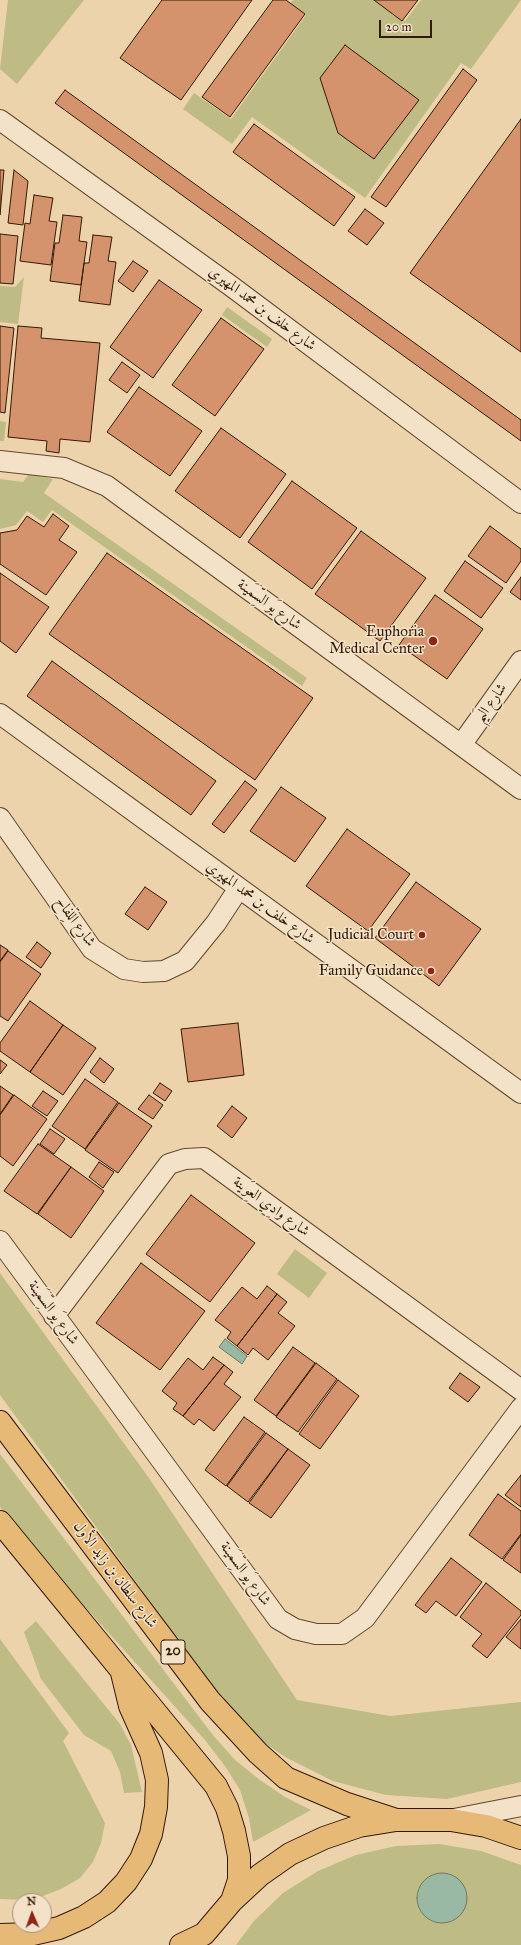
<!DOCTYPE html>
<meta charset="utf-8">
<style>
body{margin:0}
#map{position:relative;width:521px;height:1945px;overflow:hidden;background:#edd3ab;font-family:"IM FELL Great Primer",serif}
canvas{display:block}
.north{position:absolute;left:12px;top:1893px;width:40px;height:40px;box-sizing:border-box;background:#f3e2c8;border:1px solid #a6927a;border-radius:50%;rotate:358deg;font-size:11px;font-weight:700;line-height:16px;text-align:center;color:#321a05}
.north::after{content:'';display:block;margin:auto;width:14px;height:18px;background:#8f2418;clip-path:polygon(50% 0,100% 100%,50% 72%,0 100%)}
.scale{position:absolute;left:379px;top:20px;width:53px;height:18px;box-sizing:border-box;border:2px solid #321a05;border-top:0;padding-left:5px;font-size:12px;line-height:14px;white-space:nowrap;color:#321a05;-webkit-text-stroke:3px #f3e2c8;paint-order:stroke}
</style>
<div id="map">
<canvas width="521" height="1945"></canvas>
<div class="north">N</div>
<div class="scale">20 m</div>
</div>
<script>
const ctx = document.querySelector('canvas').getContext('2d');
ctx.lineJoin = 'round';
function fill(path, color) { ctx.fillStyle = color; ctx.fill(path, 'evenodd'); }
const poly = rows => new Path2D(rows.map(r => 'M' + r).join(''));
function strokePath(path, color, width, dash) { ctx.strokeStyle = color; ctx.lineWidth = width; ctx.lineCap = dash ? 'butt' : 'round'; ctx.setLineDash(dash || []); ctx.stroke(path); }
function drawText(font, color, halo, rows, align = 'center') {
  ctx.font = font + ' "IM FELL Great Primer",Amiri,serif'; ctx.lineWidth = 3; ctx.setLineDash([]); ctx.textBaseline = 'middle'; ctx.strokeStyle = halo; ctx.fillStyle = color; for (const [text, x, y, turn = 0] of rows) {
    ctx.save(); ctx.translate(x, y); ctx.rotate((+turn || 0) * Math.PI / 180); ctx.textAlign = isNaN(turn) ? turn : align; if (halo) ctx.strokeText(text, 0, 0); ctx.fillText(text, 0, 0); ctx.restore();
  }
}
fill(poly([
 [8,0,84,0,17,84,0,69],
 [293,0,375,0,405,21,421,0,521,0,471,69,461,63,365,198,252,117,232,144,183,109,194,93,231,119,306,15,290,4],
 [24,277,18,324,0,322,0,286,15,287],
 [227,307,272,339,267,347,222,315],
 [0,421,6,422,4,441,0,441],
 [29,474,53,479,44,493,307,678,302,686,52,510,43,522,27,511,16,525,0,529,0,479,23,482],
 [295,1249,327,1273,309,1298,277,1274],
 [0,1273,149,1478,297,1700,390,1716,521,1702,521,1782,447,1799,386,1795,333,1781,285,1757,251,1733,228,1708,0,1395],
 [0,1454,212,1734,235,1760,260,1780,285,1797,311,1810,253,1842,249,1818,240,1790,225,1766,205,1740,61,1580,0,1507],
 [36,1621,120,1724,131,1745,142,1792,124,1793,120,1772,111,1751,84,1735,41,1679,24,1632],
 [0,1639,69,1733,63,1741,105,1823,101,1843,93,1862,80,1878,61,1889,32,1900,0,1899],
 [439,1844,481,1851,521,1865,521,1945,236,1945,254,1921,283,1893,318,1871,356,1855,396,1846]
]), '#bebb85');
const water = poly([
 [225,1339,247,1356,242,1364,219,1347,225,1339],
 '417 1898a25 25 0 1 1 50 0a25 25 0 1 1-50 0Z'
]);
fill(water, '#9ab9a4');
strokePath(water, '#707964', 1);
const building = poly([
 [162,0,252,0,181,100,120,58,162,0],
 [273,0,286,0,305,14,230,117,202,97,273,0],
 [374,0,418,0,402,21,374,0],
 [345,45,419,100,374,159,338,133,320,78,345,45],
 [463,69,477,80,386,207,371,197,463,69],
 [65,90,521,420,521,441,55,103,65,90],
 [521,119,521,352,410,273,521,119],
 [254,124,355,197,334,226,233,152,254,124],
 [0,170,4,170,0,215,0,170],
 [14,170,28,181,23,225,8,223,14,170],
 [34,195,53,198,49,221,57,222,51,265,20,261,25,223,30,224,34,195],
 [365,209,384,223,367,245,348,231,365,209],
 [63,215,82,217,79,241,87,242,81,285,50,281,55,243,59,243,63,215],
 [0,234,18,236,13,284,0,283,0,234],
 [93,235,112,237,108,261,116,262,110,305,79,301,84,263,89,263,93,235],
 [133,261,148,271,133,292,118,281,133,261],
 [159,280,202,310,153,378,110,347,159,280],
 [221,318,264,349,215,416,172,385,221,318],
 [0,326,14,328,5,413,0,412,0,326],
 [18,326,42,328,41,338,100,343,90,442,60,439,59,453,46,451,47,441,8,437,18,326],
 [122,362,140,375,127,393,109,380,122,362],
 [139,387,202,431,170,476,107,432,139,387],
 [221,428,286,474,240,538,175,491,221,428],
 [292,481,357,528,312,589,248,542,292,481],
 [53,514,69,526,59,540,77,552,46,595,0,564,0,533,17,530,27,516,44,527,53,514],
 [490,526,521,549,521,561,506,583,468,556,490,526],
 [361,531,426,578,380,641,315,594,361,531],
 [107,553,313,698,255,780,49,634,107,553],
 [465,561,503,588,481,618,444,591,465,561],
 [0,573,49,607,16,653,0,641,0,573],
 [521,577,521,600,510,592,521,577],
 [435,595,483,629,447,679,399,645,435,595],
 [52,661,216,781,191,815,27,696,52,661],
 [245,781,257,790,224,833,212,824,245,781],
 [281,787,326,818,295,862,250,831,281,787],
 [347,829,410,874,368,931,306,886,347,829],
 [416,882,481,929,439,986,375,938,416,882],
 [145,887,167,902,148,930,125,914,145,887],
 [37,942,51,953,41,968,26,957,37,942],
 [0,945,8,950,0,961,0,945],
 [8,951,41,974,8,1021,0,1016,0,962,8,951],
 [30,1001,63,1025,30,1072,0,1051,0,1043,30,1001],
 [238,1023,244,1075,188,1082,181,1029,238,1023],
 [63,1025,96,1048,63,1095,30,1072,63,1025],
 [100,1058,114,1069,104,1083,90,1072,100,1058],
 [0,1060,7,1065,0,1074,0,1060],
 [85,1079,118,1102,85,1149,52,1126,85,1079],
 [160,1083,172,1091,165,1101,153,1093,160,1083],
 [0,1086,13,1095,0,1114,0,1086],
 [43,1091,58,1101,47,1116,32,1106,43,1091],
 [14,1095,47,1119,13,1166,0,1156,0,1115,14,1095],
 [149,1095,163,1105,153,1119,138,1109,149,1095],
 [119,1103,152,1126,118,1173,85,1150,119,1103],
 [232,1106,247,1118,232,1138,217,1126,232,1106],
 [50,1129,65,1139,54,1154,40,1144,50,1129],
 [38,1144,71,1167,37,1214,4,1191,38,1144],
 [99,1162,114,1172,103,1188,89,1177,99,1162],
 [71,1167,104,1191,71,1238,38,1214,71,1167],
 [191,1195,255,1243,210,1302,146,1254,191,1195],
 [141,1263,205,1311,160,1370,96,1323,141,1263],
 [267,1286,277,1294,237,1346,227,1338,231,1332,215,1320,242,1287,257,1299,267,1286],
 [277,1294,287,1302,278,1313,295,1326,268,1360,253,1348,248,1355,237,1346,277,1294],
 [293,1347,315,1363,276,1416,254,1400,293,1347],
 [213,1357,224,1365,183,1416,173,1409,177,1403,162,1391,188,1358,203,1370,213,1357],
 [316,1363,337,1379,298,1432,276,1417,316,1363],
 [224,1365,233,1372,224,1384,241,1397,214,1431,199,1419,194,1425,183,1416,224,1365],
 [460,1373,480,1387,468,1402,449,1388,460,1373],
 [338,1380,359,1396,320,1449,299,1434,338,1380],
 [244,1417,265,1432,226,1486,205,1470,244,1417],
 [266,1433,288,1449,248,1502,227,1486,266,1433],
 [288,1449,310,1465,271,1518,249,1503,288,1449],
 [521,1475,521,1507,505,1495,521,1475],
 [498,1494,521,1511,521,1534,502,1559,469,1535,498,1494],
 [521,1535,521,1573,503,1560,521,1535],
 [451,1558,482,1582,456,1616,436,1601,426,1613,415,1605,451,1558],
 [486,1583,521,1611,521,1615,487,1658,472,1646,482,1634,460,1617,486,1583],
 [521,1619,521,1649,506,1637,521,1619]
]);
fill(building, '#d5936d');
strokePath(building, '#321a05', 1);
const minor = poly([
 [0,120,231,286,521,503],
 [0,461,64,468,107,486,521,789],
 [0,714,521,1093],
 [461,745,521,661],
 [0,818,92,949,124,969,143,972,164,971,185,961,216,923,239,888],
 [0,1241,278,1619,295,1629,316,1634,342,1634,365,1618,521,1408],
 [54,1316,169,1164,185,1159,204,1158,521,1390],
 [454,1819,521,1806]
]);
const primary = poly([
 [0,1422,210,1701,258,1753,286,1778,347,1804,396,1820],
 [0,1522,216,1786,227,1808,234,1831,239,1856,239,1880,232,1901],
 [0,1935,33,1934,59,1928,84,1917,107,1902,126,1882,141,1859,151,1834,156,1807,157,1780,151,1753,130,1706,122,1673],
 [181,1945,204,1934,232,1901,260,1875,290,1854,324,1838,359,1826,396,1820,451,1820,486,1826,521,1838]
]);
strokePath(minor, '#61482e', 22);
strokePath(primary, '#321a05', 24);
strokePath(minor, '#f3e2c8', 20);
strokePath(primary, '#e6ba76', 22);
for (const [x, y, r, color] of [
 [433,641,5,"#8f2418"],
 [422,935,4,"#8f2418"],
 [431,971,4,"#8f2418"]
]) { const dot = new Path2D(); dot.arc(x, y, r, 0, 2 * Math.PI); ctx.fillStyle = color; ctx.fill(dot); strokePath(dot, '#f3e2c8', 1.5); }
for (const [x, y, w] of [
 [173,1652,24]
]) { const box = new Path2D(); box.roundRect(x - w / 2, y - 12, w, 24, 3); ctx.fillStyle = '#f3e2c8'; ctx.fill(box); strokePath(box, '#321a05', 1); }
drawText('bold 14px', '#321a05', null, [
 ["20",173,1652]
]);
drawText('15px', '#321a05', '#f3e2c8', [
 ["شارع خلف بن محمد المهيري",262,309,37],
 ["شارع يَو السِّمَينة",269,605,36],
 ["شارع اليَم",491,703,-54],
 ["شارع خلف بن محمد المهيري",260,903,36],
 ["شارع اللِّفاح",75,922,54],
 ["شارع وادِي العِوَينة",271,1207,36],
 ["شارع يَو السِّمَينة",53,1313,54],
 ["شارع يَو السِّمَينة",245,1574,54],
 ["شارع سلطان بن زايد الأول",115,1575,53]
]);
drawText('15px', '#321a05', '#f3e2c8', [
 ["Euphoria",424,632],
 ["Medical Center",424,649],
 ["Judicial Court",414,935],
 ["Family Guidance",423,971]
], 'right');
</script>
